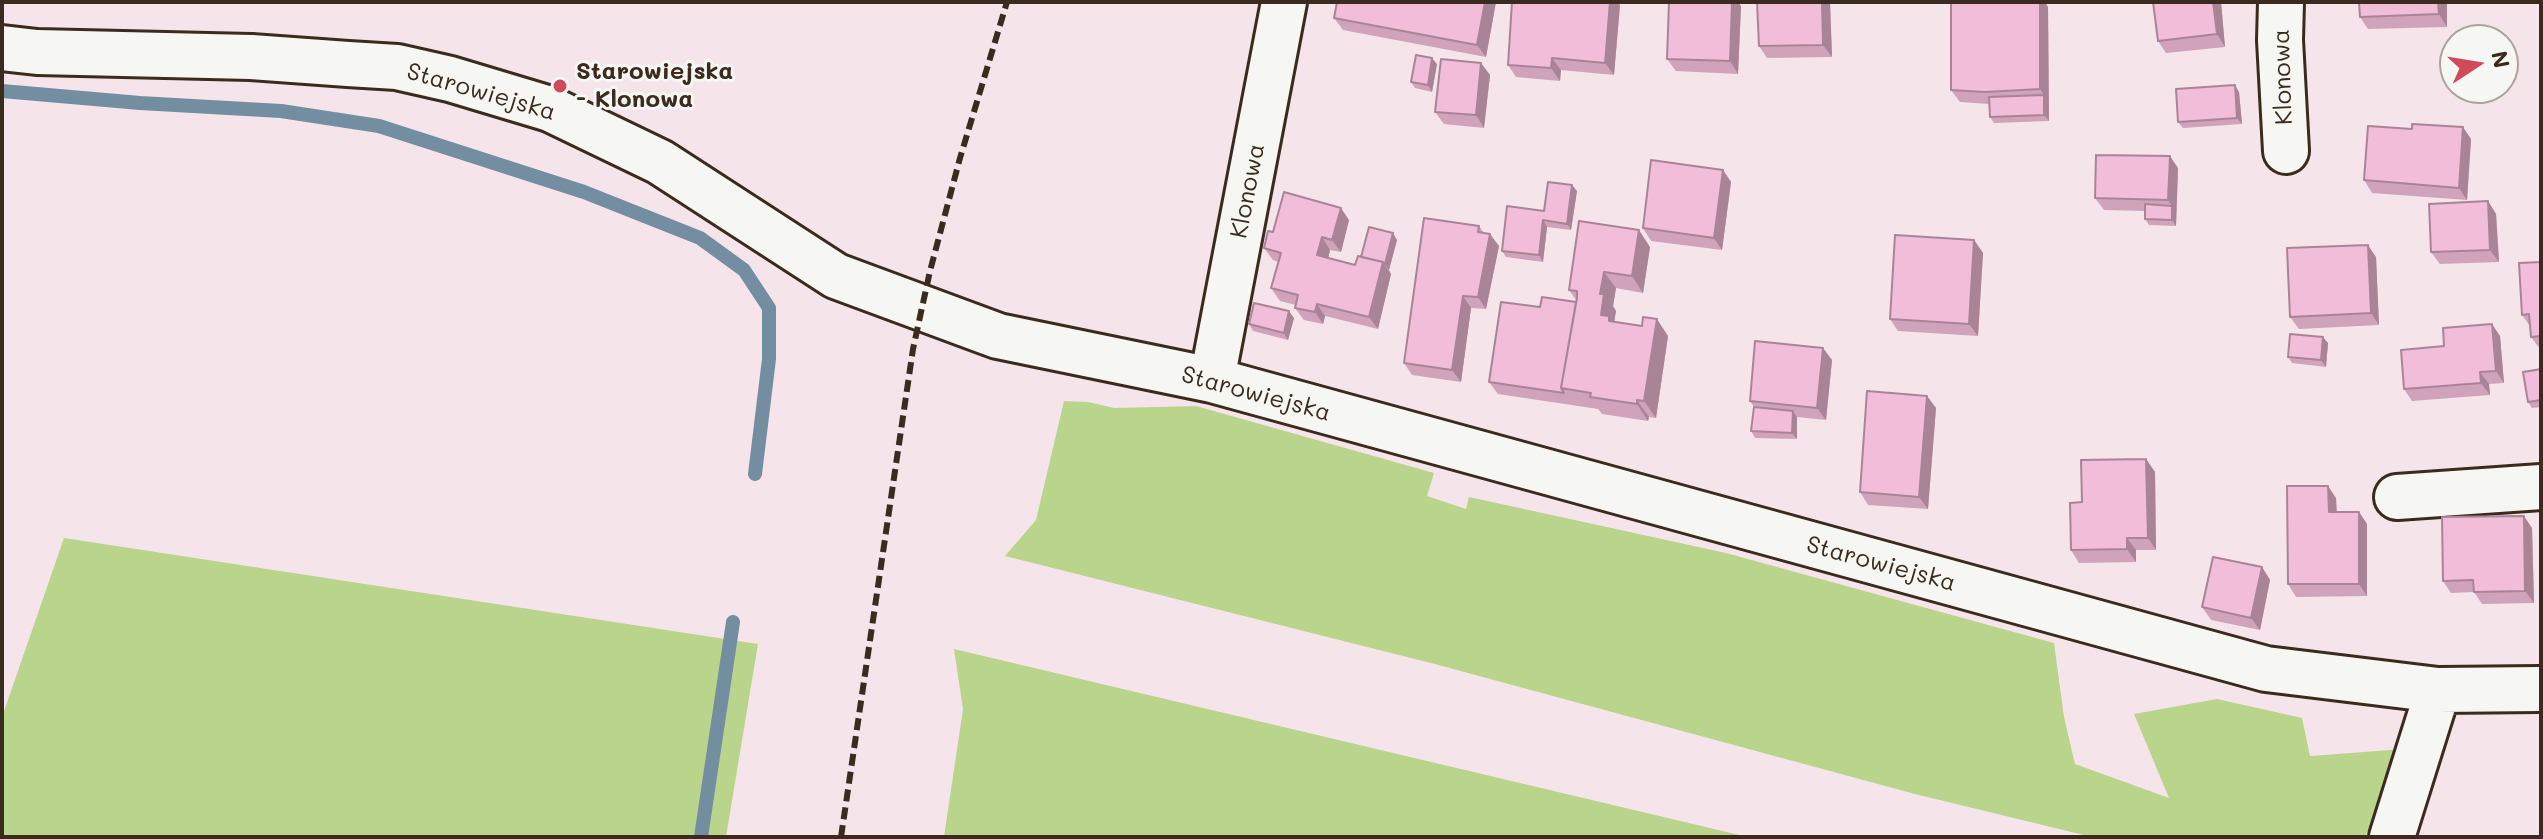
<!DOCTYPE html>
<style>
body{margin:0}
#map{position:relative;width:2543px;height:839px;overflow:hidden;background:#f5e5ea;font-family:Mali,sans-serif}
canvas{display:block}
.frame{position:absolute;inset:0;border:4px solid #3b2a1e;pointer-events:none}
.north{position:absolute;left:2439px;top:24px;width:80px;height:80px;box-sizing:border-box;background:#f6f6f2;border:2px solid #aba49d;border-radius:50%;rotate:78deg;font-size:22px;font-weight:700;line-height:32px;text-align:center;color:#3b2a1e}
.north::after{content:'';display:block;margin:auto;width:28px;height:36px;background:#d1495b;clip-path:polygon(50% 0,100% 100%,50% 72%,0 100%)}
</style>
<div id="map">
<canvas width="2543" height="839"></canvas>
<div class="frame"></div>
<div class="north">N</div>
</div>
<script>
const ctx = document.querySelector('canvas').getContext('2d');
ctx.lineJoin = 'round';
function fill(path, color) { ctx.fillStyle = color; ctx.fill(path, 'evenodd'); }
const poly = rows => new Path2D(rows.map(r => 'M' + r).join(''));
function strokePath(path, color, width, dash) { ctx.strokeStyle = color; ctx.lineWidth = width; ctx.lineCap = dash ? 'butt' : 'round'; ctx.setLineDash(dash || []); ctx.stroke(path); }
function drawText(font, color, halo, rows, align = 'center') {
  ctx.font = font + ' Mali,sans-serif'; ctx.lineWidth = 6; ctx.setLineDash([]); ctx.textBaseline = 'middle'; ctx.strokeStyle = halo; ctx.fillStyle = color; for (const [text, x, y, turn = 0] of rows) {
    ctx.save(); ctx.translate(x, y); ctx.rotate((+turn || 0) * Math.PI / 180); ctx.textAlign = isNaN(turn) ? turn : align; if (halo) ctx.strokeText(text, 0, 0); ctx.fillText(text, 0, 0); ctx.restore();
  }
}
fill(poly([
 [1064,401,1088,402,1114,408,1196,406,1434,473,1427,496,1466,509,1469,497,1726,553,2054,643,2064,717,2075,764,2169,798,2134,714,2217,699,2302,718,2310,756,2404,749,2365,837,2092,837,1915,794,1431,663,1005,556,1036,520],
 [64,538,758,644,726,837,2,837,2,717],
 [954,649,1748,837,944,837,963,709]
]), '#b9d48b');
strokePath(poly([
 [2,91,140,103,281,111,379,126,584,192,700,238,744,270,769,308,769,359,755,474],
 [701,837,733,622]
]), '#748ea1', 14);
const minor = poly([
 [2281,2,2280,40,2286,151],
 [2,48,37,52,251,57,348,64,397,67,450,79,550,109,660,162,836,276,998,336,1212,380,2266,669,2438,690,2541,689],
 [1212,380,1284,2],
 [2397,497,2541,487],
 [2392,837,2438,690]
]);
strokePath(minor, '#3b2a1e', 50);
strokePath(minor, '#f6f6f2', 44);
strokePath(poly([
 [841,837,913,349,930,271,960,158,1007,2]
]), '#3b2a1e', 6, [12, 6]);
fill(poly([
 [1337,2,1496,2,1486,57,1343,30,1334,18],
 [1512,2,1617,2,1620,5,1614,75,1561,70,1560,81,1516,77,1508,65],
 [1757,2,1830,2,1832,57,1767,58,1759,46],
 [2153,2,2221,2,2225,47,2166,53,2158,41],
 [2359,2,2447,2,2447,27,2368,29,2360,17],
 [1741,6,1738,74,1676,71,1667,59],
 [2048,7,2049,121,1994,123,1990,117,1989,104,1960,102,1951,90],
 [1481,63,1490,75,1484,128,1444,124,1435,112],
 [1437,64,1432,92,1415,88,1411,82],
 [2239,92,2242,124,2183,128,2178,122],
 [2471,139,2467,200,2372,193,2364,180],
 [2178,168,2176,226,2149,225,2145,219,2145,211,2104,210,2095,198],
 [1723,170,1731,182,1722,250,1651,241,1643,228],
 [1577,191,1571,230,1547,227,1543,262,1506,257,1502,251,1544,211],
 [2488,201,2496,214,2499,262,2440,264,2431,252],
 [1349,220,1341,252,1330,250,1328,258,1355,265,1361,257,1397,240,1389,270,1391,274,1378,329,1325,316,1323,324,1304,320,1295,308,1296,305,1280,301,1271,288,1278,262,1273,260,1264,248,1273,232],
 [1479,226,1484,233,1499,246,1486,309,1471,308,1461,382,1412,375,1404,363],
 [1974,240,1983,253,1978,336,1898,331,1890,319],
 [1650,247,1643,293,1616,288,1613,306,1616,311,1614,322,1668,336,1656,418,1649,417,1648,421,1602,414,1598,409,1498,394,1489,382,1540,307,1576,302,1576,300,1569,290],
 [2376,257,2379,325,2299,329,2290,317],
 [2541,262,2541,349,2540,349,2531,337,2530,326,2522,315],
 [1294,318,1288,340,1253,331,1249,324],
 [2500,336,2504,383,2489,384,2490,395,2412,401,2404,389,2444,346],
 [2328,343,2326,367,2292,363,2288,357],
 [1823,348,1832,360,1826,420,1797,417,1797,439,1755,438,1751,431,1754,407,1750,401],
 [2541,369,2541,407,2532,408,2528,402],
 [1927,396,1936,408,1928,509,1868,505,1860,492],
 [2146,459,2155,472,2156,550,2136,550,2136,562,2079,563,2071,550,2082,502],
 [2336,498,2337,512,2359,512,2367,524,2367,596,2296,597,2288,584],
 [2532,528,2534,603,2482,604,2474,592,2451,593,2443,581],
 [2262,567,2270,580,2260,630,2211,620,2202,607]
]), '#d0a3ba');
fill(poly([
 [1485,2,1496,2,1486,57,1477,45],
 [1610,2,1617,2,1620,5,1614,75,1605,63],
 [1732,2,1738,2,1741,6,1738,74,1730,61],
 [1822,2,1830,2,1832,57,1823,45],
 [2040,2,2045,2,2048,7,2049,121,2044,115,2044,95,2040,89],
 [2213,2,2221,2,2225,47,2217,34],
 [2438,2,2447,2,2447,27,2439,14],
 [1432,58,1437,64,1432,92,1428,85],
 [1552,58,1561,70,1560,81,1551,68],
 [1481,63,1490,75,1484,128,1476,115],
 [2235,85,2239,92,2242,124,2237,118],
 [2463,127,2471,139,2467,200,2459,188],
 [2170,156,2178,168,2176,226,2172,220,2172,206,2168,200],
 [1723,170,1731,182,1722,250,1714,238],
 [1572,185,1577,191,1571,230,1567,224],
 [2488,201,2496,214,2499,262,2490,250],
 [1341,208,1349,220,1341,252,1332,240],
 [1543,220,1547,227,1543,262,1539,255],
 [1639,230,1650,247,1643,293,1632,276],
 [1393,233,1397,240,1389,270,1385,264],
 [1490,234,1499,246,1486,309,1478,297],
 [1322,237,1330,250,1326,268,1317,255],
 [1974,240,1983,253,1978,336,1969,324],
 [2368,245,2376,257,2379,325,2371,313],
 [1383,262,1391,274,1378,329,1369,317],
 [1604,272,1616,288,1613,306,1616,311,1614,323,1621,332,1601,315,1600,294],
 [1463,296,1471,308,1461,382,1452,370],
 [1317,304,1325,316,1323,324,1315,312],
 [1289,311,1294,318,1288,340,1284,333],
 [1657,319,1668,336,1656,418,1644,401],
 [2492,324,2500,336,2504,383,2496,371],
 [2323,337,2328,343,2326,367,2321,360],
 [1823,348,1832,360,1826,420,1817,408],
 [2480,372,2489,384,2490,395,2481,383],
 [1927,396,1936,408,1928,509,1919,497],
 [1637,400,1649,417,1648,421,1637,404],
 [1793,411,1797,417,1797,439,1792,433],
 [2146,459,2155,472,2156,550,2148,538],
 [2328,486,2336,498,2337,524,2329,512],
 [2359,512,2367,524,2367,596,2359,584],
 [2524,516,2532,528,2534,603,2525,591],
 [2127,538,2136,550,2136,562,2127,549],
 [2262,567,2270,580,2260,630,2251,618]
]), '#a98497');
const building = poly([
 [1337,2,1485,2,1477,45,1334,18,1337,2],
 [1512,2,1610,2,1605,63,1552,58,1551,68,1508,65,1512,2],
 [1669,2,1732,2,1730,61,1667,59,1669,2],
 [1757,2,1822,2,1823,45,1759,46,1757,2],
 [1951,2,2040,2,2040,89,1985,92,1951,90,1951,2],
 [2153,2,2213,2,2217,34,2158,41,2153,2],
 [2359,2,2438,2,2439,14,2360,17,2359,2],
 [1416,55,1432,58,1428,85,1411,82,1416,55],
 [1441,59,1481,63,1476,115,1435,112,1441,59],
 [2235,85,2237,118,2178,122,2176,89,2235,85],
 [2044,95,2044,115,1990,117,1989,97,2044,95],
 [2412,124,2463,127,2459,188,2364,180,2368,126,2412,129,2412,124],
 [2096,155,2170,156,2168,200,2095,198,2096,155],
 [1651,160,1723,170,1714,238,1643,228,1651,160],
 [1548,182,1572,185,1567,224,1543,220,1539,255,1502,251,1507,206,1544,211,1548,182],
 [1284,192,1341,208,1332,240,1322,237,1317,255,1355,265,1358,256,1383,262,1369,317,1317,304,1315,312,1295,308,1298,295,1271,288,1281,253,1264,248,1268,231,1273,232,1284,192],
 [2488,201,2490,250,2431,252,2429,204,2488,201],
 [2145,204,2172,206,2172,220,2145,219,2145,204],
 [1424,218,1479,226,1478,232,1490,234,1478,297,1463,296,1452,370,1404,363,1424,218],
 [1579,221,1639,230,1632,276,1604,272,1600,294,1604,294,1601,315,1609,316,1609,321,1642,326,1643,317,1657,319,1644,401,1637,400,1637,404,1590,397,1591,393,1561,388,1577,298,1577,291,1569,290,1579,221],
 [1369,227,1393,233,1385,264,1383,262,1361,257,1369,227],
 [1895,235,1974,240,1969,324,1890,319,1895,235],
 [2368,245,2371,313,2290,317,2287,248,2368,245],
 [2541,262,2541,336,2531,337,2529,314,2522,315,2519,263,2541,262],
 [1542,297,1576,302,1561,388,1564,393,1489,382,1501,302,1540,307,1542,297],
 [1254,303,1289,311,1284,333,1249,324,1254,303],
 [2492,324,2496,371,2480,372,2481,383,2404,389,2401,350,2444,346,2443,328,2492,324],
 [2290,334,2323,337,2321,360,2288,357,2290,334],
 [1755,341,1823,348,1817,408,1750,401,1755,341],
 [2541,369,2541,400,2528,402,2523,372,2541,369],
 [1867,391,1927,396,1919,497,1860,492,1867,391],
 [1754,407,1793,411,1792,433,1751,431,1754,407],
 [2146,459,2148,538,2127,538,2127,549,2071,550,2070,503,2082,502,2081,460,2146,459],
 [2287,486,2328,486,2329,512,2359,512,2359,584,2288,584,2287,486],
 [2524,516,2525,591,2474,592,2473,580,2443,581,2442,517,2524,516],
 [2213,557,2262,567,2251,618,2202,607,2213,557]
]);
fill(building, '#f2bdd8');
strokePath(building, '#a98497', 2);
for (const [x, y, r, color] of [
 [560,86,8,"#d1495b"]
]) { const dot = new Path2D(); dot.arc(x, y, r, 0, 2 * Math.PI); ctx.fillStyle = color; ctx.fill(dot); strokePath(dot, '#f6f6f2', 3); }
drawText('bold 24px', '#3b2a1e', '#f6f6f2', [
 ["Starowiejska",576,72],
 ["- Klonowa",576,100]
], 'left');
drawText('24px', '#3b2a1e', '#f6f6f2', [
 ["Klonowa",2283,77,-92],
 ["Starowiejska",481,92,16],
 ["Klonowa",1248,191,-79],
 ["Starowiejska",1256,394,15],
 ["Starowiejska",1881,564,15]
]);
</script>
